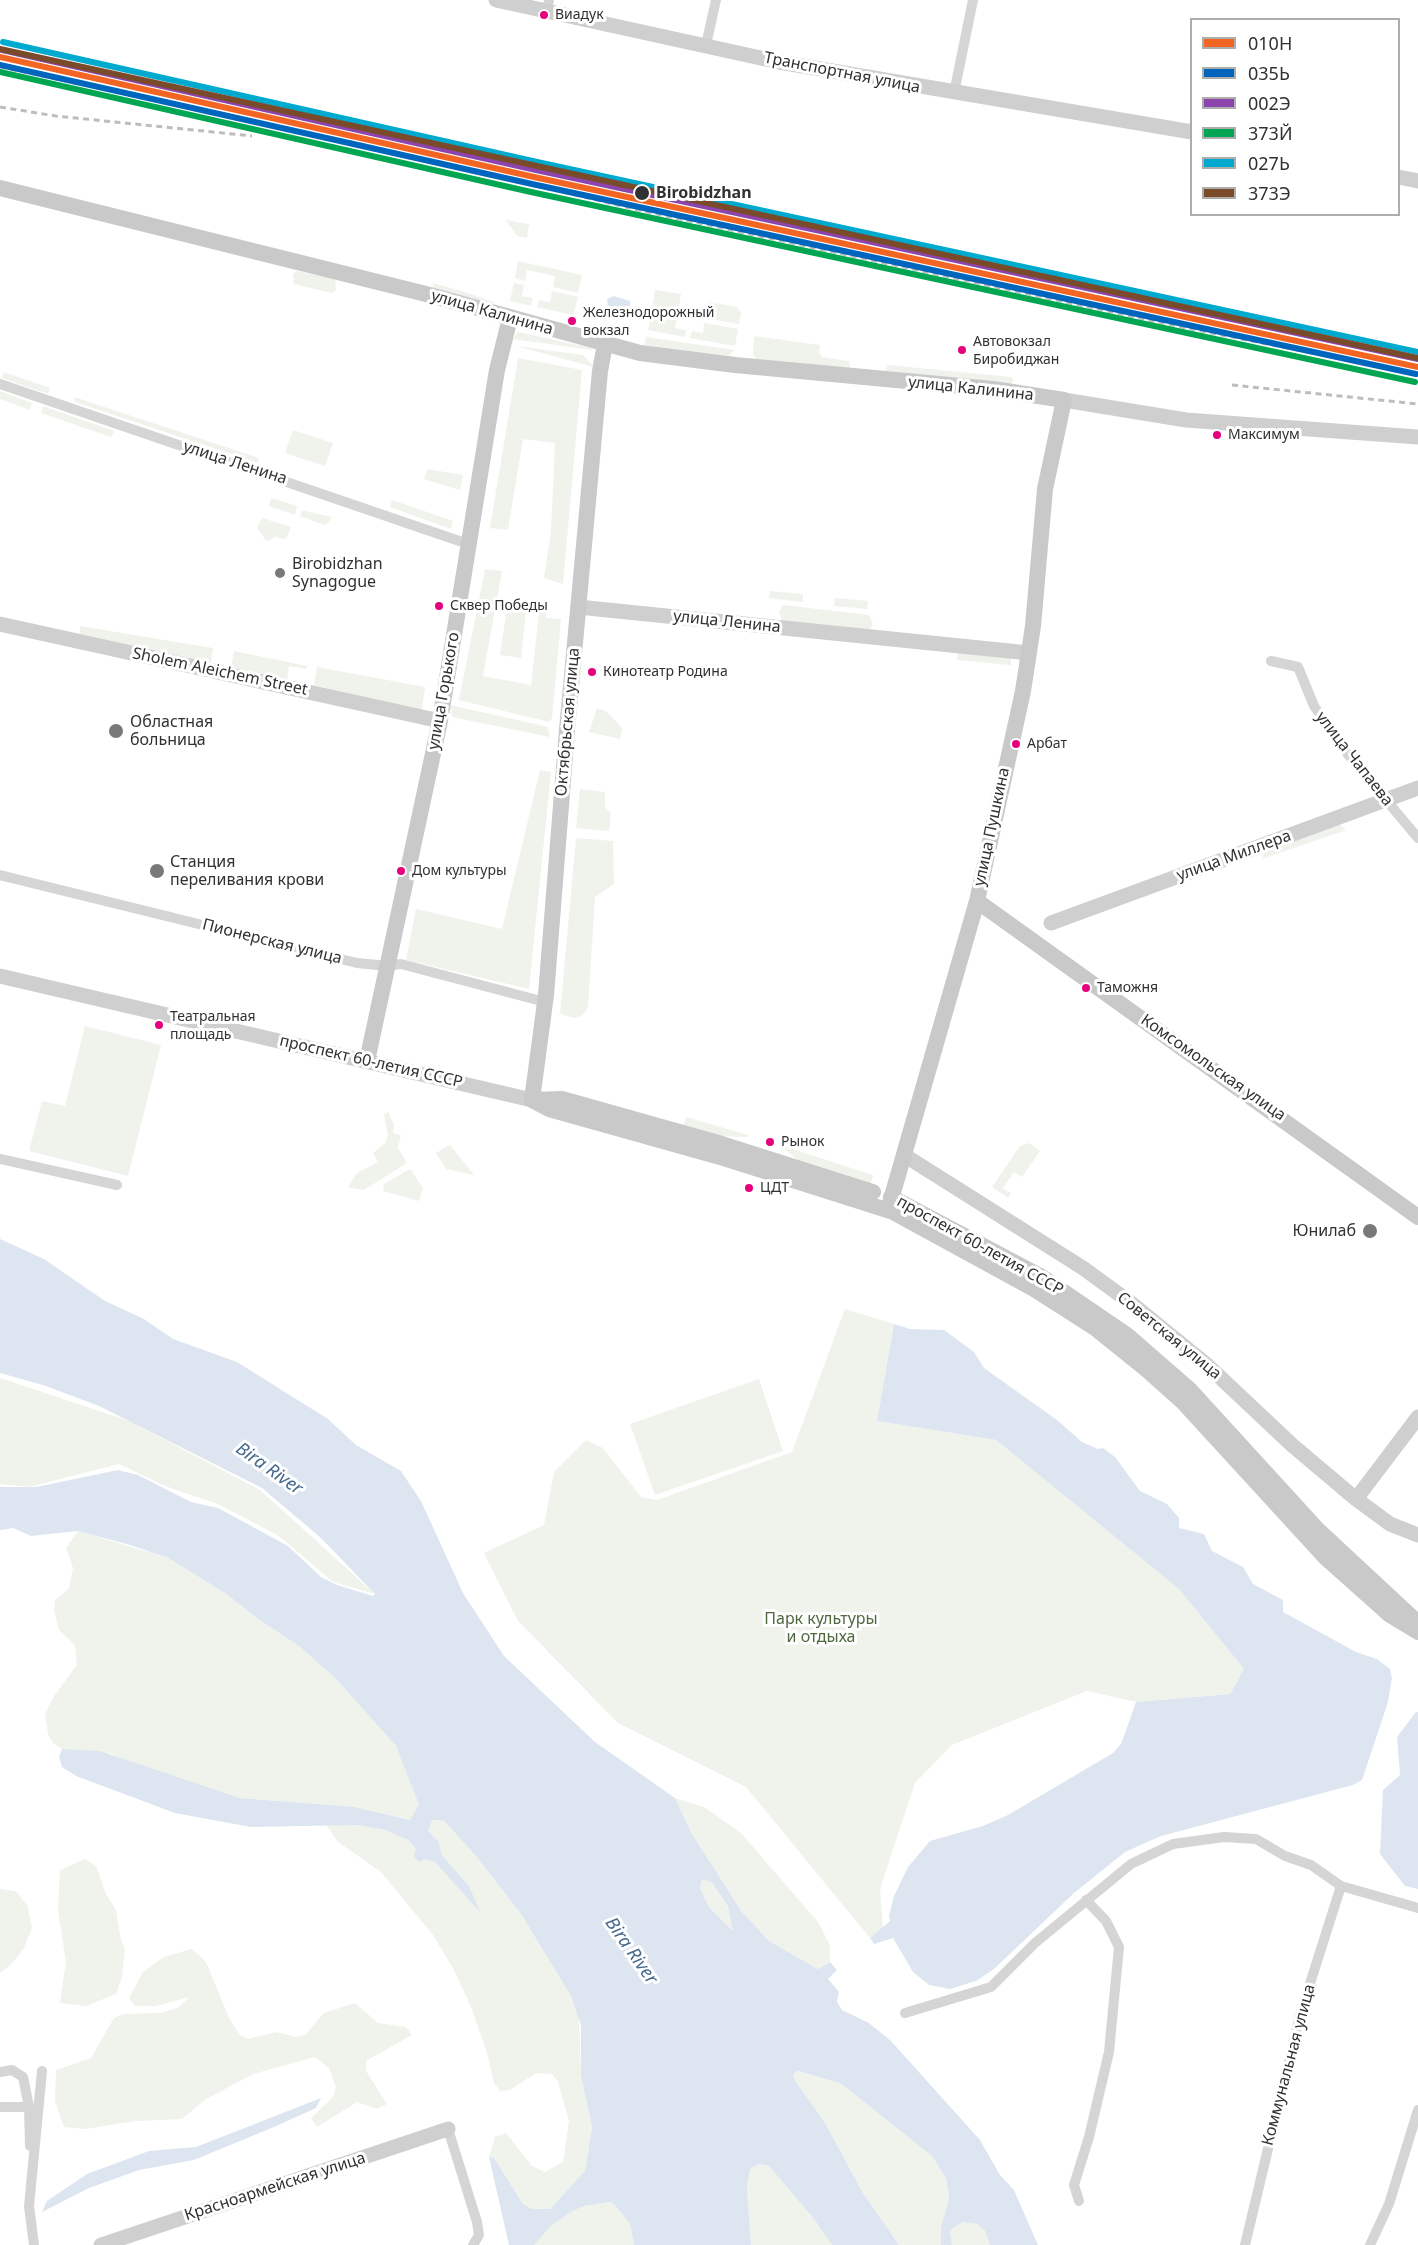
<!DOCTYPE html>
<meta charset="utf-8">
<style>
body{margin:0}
#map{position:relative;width:1418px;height:2245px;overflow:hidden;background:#fff;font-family:"Noto Sans",sans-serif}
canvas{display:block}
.legend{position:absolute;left:1190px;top:18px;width:210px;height:198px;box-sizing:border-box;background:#fff;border:2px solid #adadad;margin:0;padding:8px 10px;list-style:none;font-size:18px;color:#313131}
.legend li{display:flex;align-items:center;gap:12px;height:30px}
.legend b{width:30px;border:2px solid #adadad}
</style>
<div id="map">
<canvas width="1418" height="2245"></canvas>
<ul class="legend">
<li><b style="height:8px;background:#f26522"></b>010Н</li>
<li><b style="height:8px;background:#0065bd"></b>035Ь</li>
<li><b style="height:8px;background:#8e44ad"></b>002Э</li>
<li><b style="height:8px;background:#00a651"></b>373Й</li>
<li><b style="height:8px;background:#00a9ce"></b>027Ь</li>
<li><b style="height:8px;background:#7a4b2a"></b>373Э</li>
</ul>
</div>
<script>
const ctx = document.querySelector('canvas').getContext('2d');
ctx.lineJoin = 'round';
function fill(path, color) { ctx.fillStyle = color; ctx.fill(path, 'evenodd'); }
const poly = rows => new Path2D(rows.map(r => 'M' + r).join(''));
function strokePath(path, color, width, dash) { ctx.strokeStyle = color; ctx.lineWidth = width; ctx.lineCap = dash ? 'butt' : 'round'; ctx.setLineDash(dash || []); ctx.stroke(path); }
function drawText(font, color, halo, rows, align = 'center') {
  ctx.font = font + ' "Noto Sans",sans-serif'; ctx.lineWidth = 6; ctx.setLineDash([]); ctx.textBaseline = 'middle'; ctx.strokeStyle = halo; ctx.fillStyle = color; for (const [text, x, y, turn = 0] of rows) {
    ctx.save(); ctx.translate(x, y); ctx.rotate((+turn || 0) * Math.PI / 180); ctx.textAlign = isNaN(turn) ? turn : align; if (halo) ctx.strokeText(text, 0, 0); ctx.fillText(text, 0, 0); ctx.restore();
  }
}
fill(poly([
 [506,220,529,224,527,238,517,236],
 [518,261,582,275,578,293,553,287,555,276,527,270,525,281,515,278],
 [297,271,335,279,336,290,332,293,294,284,293,274],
 [432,283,462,291,494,302,493,305,435,289],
 [514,283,524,285,522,296,533,298,531,306,510,301],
 [655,290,681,294,678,313,652,308],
 [552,291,578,297,573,315,537,307,539,300,550,302],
 [709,302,737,307,741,313,739,324,706,318],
 [651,313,677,317,675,328,686,330,685,337,648,330],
 [704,323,738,329,735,346,690,338,692,331,703,333],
 [518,332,592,348,592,350,513,339],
 [754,336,820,345,819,352,822,357,849,361,850,369,757,360,753,355],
 [646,337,735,350,728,356,674,350,644,345],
 [516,346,583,355,594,367],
 [518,358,582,370,563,584,544,578,551,532,555,443,523,439,508,530,490,528],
 [888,365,1011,377,1014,380,1011,384,885,371],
 [4,372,50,388,48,394,2,378],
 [0,391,32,403,30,410,0,399],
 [74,397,259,458,258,463,75,402],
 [43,406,114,431,111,437,41,413],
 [293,430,333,443,325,466,285,453],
 [427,469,463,475,460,490,424,479],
 [271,498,297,506,295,515,269,506],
 [392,500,453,521,451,529,390,507],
 [302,510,331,517,329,523,324,525,300,516],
 [262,518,291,527,286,539,275,537,268,541,265,539,257,528],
 [485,569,502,571,483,676,531,685,540,604,547,606,546,618,561,619,552,718,549,722,459,700],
 [770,591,803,594,803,602,769,598],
 [835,598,868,601,867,609,834,606],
 [508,600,527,602,521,658,500,655],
 [783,605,869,615,873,624,869,630,782,621,779,612],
 [80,626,213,648,211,662,208,664,80,636],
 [958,650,1011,657,1011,665,957,660],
 [234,651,307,666,306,669,289,666,287,679,304,684,231,667],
 [317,667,425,687,422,711,314,685],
 [450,705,548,727,550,737,452,717],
 [597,708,606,711,622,728,620,739,589,732],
 [540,770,551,772,529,989,406,960,416,909,502,929],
 [580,789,605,792,605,807,611,813,609,831,576,828],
 [1340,824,1346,830,1262,859,1265,850],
 [576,838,613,841,614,884,595,897,588,1007,583,1015,574,1018,560,1014],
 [85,1026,161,1045,128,1176,29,1151,42,1101,65,1106],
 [388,1112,394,1125,393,1133,401,1135,398,1148,407,1163,364,1190,348,1187,357,1173,378,1162,373,1153,385,1143,388,1135,384,1114],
 [686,1117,748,1135,747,1137,721,1136,684,1125],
 [1029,1143,1040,1151,1022,1177,1014,1172,1003,1188,1011,1193,1008,1198,992,1187,1020,1146],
 [450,1145,474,1175,446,1169,436,1153],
 [780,1145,873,1175,870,1186,799,1161],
 [410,1169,423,1188,419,1201,383,1191,384,1184],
 [845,1309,894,1324,877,1421,996,1440,1179,1589,1244,1669,1230,1694,1136,1702,1087,1691,952,1745,915,1783,880,1889,883,1928,870,1938,746,1787,618,1723,518,1621,484,1553,544,1525,554,1472,586,1440,603,1448,641,1497,657,1500,792,1452],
 [0,1378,129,1421,260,1490,375,1594,333,1582,279,1536,218,1504,165,1486,119,1464,29,1487,0,1484],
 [759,1379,783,1451,655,1495,630,1424],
 [78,1531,168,1558,225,1593,258,1619,299,1646,336,1679,396,1746,419,1805,411,1820,355,1807,240,1798,140,1767,110,1753,62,1749,53,1743,48,1734,45,1714,54,1696,77,1665,75,1645,59,1630,54,1610,55,1600,69,1588,73,1568,66,1548],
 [675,1798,704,1807,741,1833,818,1922,830,1945,830,1962,818,1969,769,1941,755,1927,742,1912,692,1834],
 [432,1820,444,1821,476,1856,521,1914,571,1996,579,2015,581,2076,592,2127,585,2171,550,2209,532,2209,523,2204,494,2158,489,2157,495,2137,506,2133,532,2166,545,2172,563,2162,569,2121,558,2082,552,2074,536,2073,510,2090,500,2091,494,2083,487,2053,471,2007,454,1970,433,1935,381,1872,338,1842,326,1825,357,1825,385,1830,408,1840,425,1859,435,1862,446,1872,480,1911,469,1886,442,1855,439,1842,428,1831],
 [85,1859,96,1866,106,1894,116,1910,121,1940,125,1949,122,1977,116,1994,86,2006,60,2003,66,1962,58,1910,60,1870],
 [702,1878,712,1881,728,1908,734,1932,709,1907,700,1888],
 [0,1889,16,1891,28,1907,32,1928,24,1948,11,1965,0,1973],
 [192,1949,206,1962,229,2018,240,2035,248,2039,277,2032,296,2037,305,2035,324,2013,355,2003,378,2023,406,2027,412,2035,366,2061,366,2071,387,2104,377,2109,357,2102,317,2127,311,2118,333,2097,336,2087,329,2068,315,2057,253,2074,206,2099,182,2119,136,2121,85,2129,64,2127,55,2101,56,2070,91,2058,114,2018,123,2014,161,2013,179,2007,189,1997,156,2006,135,2006,129,1998,143,1972,164,1957],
 [796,2071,840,2083,932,2156,946,2178,949,2199,941,2227,941,2245,899,2245,863,2193,824,2121,796,2082,793,2075],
 [759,2164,769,2166,814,2219,832,2245,751,2245,747,2187,750,2169],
 [609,2202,614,2204,630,2224,634,2245,534,2245,551,2226,571,2212,584,2206],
 [963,2222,977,2224,985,2231,990,2245,952,2245,950,2230]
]), '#eff3ec');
fill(poly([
 [614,296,630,301,630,308,624,311,608,306,607,299],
 [0,1239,44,1259,105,1301,144,1319,173,1339,237,1362,328,1419,356,1445,401,1471,421,1501,463,1593,504,1656,595,1742,675,1798,692,1834,742,1912,769,1941,818,1969,830,1962,837,1970,828,1979,839,1992,837,2002,842,2010,869,2023,891,2041,980,2140,1000,2175,1014,2190,1038,2245,990,2245,985,2231,977,2224,963,2222,950,2230,952,2245,941,2245,941,2227,949,2199,946,2178,932,2156,840,2083,797,2071,793,2075,796,2082,824,2121,863,2193,899,2245,832,2245,814,2219,769,2166,759,2164,750,2169,747,2187,751,2245,634,2245,630,2224,614,2204,609,2202,584,2206,571,2212,551,2226,534,2245,509,2245,489,2157,494,2158,523,2204,532,2209,550,2209,585,2171,592,2127,581,2076,581,2025,571,1996,521,1914,476,1856,444,1821,432,1820,428,1831,439,1842,442,1855,469,1886,481,1913,435,1862,425,1859,420,1862,414,1857,416,1849,408,1840,385,1830,357,1825,251,1827,175,1813,76,1776,62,1767,59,1757,62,1749,100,1751,240,1798,355,1807,410,1820,419,1805,396,1746,336,1679,299,1646,258,1619,225,1593,168,1558,130,1545,78,1531,31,1536,13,1528,0,1530,0,1487,36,1487,118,1470,138,1475,191,1502,218,1508,288,1546,321,1577,337,1585,373,1596,375,1594,321,1538,262,1488,99,1406,46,1386,0,1373],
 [702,1879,712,1882,728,1907,733,1931,709,1907,700,1888],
 [894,1324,910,1329,944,1330,974,1352,984,1368,1057,1420,1082,1442,1098,1449,1103,1448,1115,1457,1140,1491,1167,1504,1179,1518,1179,1528,1204,1534,1212,1551,1243,1567,1253,1584,1283,1600,1283,1612,1356,1652,1377,1659,1390,1669,1392,1678,1388,1702,1362,1780,1353,1785,1161,1836,1125,1852,1074,1893,994,1969,976,1981,950,1989,929,1985,913,1972,893,1938,874,1944,870,1938,890,1921,889,1916,894,1896,908,1867,930,1841,983,1826,1008,1815,1113,1753,1121,1744,1136,1702,1230,1694,1244,1669,1179,1589,996,1440,877,1421],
 [1416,1712,1418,1712,1418,1889,1405,1886,1380,1854,1383,1790,1400,1775,1397,1737],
 [321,2098,316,2108,274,2127,194,2160,139,2170,89,2188,42,2212,47,2201,87,2174,149,2151,196,2147]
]), '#dde6f0');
strokePath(poly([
 [547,10,549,0],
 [706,45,716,0],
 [954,93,973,0],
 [0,384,468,544],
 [1271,661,1298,667,1314,706,1346,752,1418,838],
 [0,875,357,963,388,966,401,964,545,1002],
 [0,1159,117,1185],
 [905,2013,991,1987,1035,1943,1131,1864,1173,1844,1224,1837,1256,1839,1285,1856,1311,1865,1341,1886,1418,1908],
 [0,2072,12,2070,23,2077,29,2107],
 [0,2107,29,2107,30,2146],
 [448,2129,477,2222,479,2235,473,2245],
 [1079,2201,1074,2185,1089,2137,1109,2052,1119,1947,1106,1921,1086,1900],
 [34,2245,29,2206,42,2071],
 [1245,2245,1300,2015,1341,1886],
 [1370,2245,1389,2204,1418,2110]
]), '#d5d5d5', 10);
strokePath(poly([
 [496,0,779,62,1192,132],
 [1398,177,1418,181],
 [1064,400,1186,420,1418,437],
 [578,607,1029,653],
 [0,624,440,721],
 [1051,923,1418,788],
 [0,976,532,1100],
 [904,1155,1083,1268,1131,1303,1206,1364,1292,1445,1356,1499,1390,1524,1418,1535],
 [1356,1499,1418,1417],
 [101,2245,448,2129]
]), '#cfcfcf', 15);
strokePath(poly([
 [0,188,430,295,640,353,735,365,993,389,1064,400,1045,489,1033,626,1023,691,977,901,888,1210],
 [977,901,1418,1217],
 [367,1061,440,721,497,370,510,318],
 [532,1100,549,1109,720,1157,893,1212,1034,1289,1095,1328,1146,1369,1183,1402,1326,1558,1390,1615,1418,1632],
 [532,1100,546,995,567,730,600,371,605,344],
 [532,1100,562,1099,722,1144,873,1192],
 [891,1197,1042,1277,1127,1335,1189,1389,1316,1528,1418,1623]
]), '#c9c9c9', 16);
strokePath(poly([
 [0,67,361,144,638,210,1186,328,1418,374],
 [0,107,56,116,252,136],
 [1232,385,1418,404]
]), '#bdbdbd', 3, [6, 4.5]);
strokePath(poly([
 [0,57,534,177,1418,367]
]), '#f26522', 6);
strokePath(poly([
 [0,65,532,184,1416,374]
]), '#0065bd', 6);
strokePath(poly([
 [2,50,536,170,1418,359]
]), '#8e44ad', 6);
strokePath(poly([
 [0,72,531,192,1415,382]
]), '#00a651', 6);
strokePath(poly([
 [3,42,537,162,1418,352]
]), '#00a9ce', 6);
strokePath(poly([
 [0,49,1418,358]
]), '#7a4b2a', 6);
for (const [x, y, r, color] of [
 [544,15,5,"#e5007d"],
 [642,193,8,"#313131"],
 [572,321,5,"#e5007d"],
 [962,350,5,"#e5007d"],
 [1217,435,5,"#e5007d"],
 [280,573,6,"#797979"],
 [439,606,5,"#e5007d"],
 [592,672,5,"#e5007d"],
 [116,731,8,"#797979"],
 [1016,744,5,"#e5007d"],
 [157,871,8,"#797979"],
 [401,871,5,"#e5007d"],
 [1086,988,5,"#e5007d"],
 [159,1025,5,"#e5007d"],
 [770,1142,5,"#e5007d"],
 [749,1188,5,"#e5007d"],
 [1370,1231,8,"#797979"]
]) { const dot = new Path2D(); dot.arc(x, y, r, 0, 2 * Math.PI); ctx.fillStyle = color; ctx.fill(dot); strokePath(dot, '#fff', 2); }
drawText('14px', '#313131', '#fff', [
 ["Виадук",555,15],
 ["Железнодорожный",583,313],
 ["вокзал",583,331],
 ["Автовокзал",973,342],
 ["Биробиджан",973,360],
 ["Максимум",1228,435],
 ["Сквер Победы",450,606],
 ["Кинотеатр Родина",603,672],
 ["Арбат",1027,744],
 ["Дом культуры",412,871],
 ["Таможня",1097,988],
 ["Театральная",170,1017],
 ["площадь",170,1035],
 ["Рынок",781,1142],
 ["ЦДТ",760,1188]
], 'left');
drawText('16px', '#313131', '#fff', [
 ["Транспортная улица",842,73,11],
 ["улица Калинина",492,313,16],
 ["улица Калинина",971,389,6],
 ["улица Ленина",235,463,18],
 ["улица Ленина",727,622,6],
 ["Sholem Aleichem Street",220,672,12],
 ["улица Горького",444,691,-80],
 ["Октябрьская улица",568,722,-85],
 ["улица Чапаева",1354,759,52],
 ["улица Пушкина",992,827,-78],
 ["улица Миллера",1234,856,-20],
 ["Пионерская улица",272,942,14],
 ["проспект 60-летия СССР",371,1062,13],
 ["Комсомольская улица",1213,1068,35],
 ["проспект 60-летия СССР",980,1246,29],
 ["Советская улица",1169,1336,39],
 ["Коммунальная улица",1289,2065,-75],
 ["Красноармейская улица",275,2187,-18]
]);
drawText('bold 16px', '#313131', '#fff', [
 ["Birobidzhan",656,193]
], 'left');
drawText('16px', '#313131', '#fff', [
 ["Birobidzhan",292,564],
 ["Synagogue",292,582],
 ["Областная",130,722],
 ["больница",130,740],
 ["Станция",170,862],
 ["переливания крови",170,880],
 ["Юнилаб",1356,1231,"right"]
], 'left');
drawText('16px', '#4f6941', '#fff', [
 ["Парк культуры",821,1619],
 ["и отдыха",821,1637]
]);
drawText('italic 18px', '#44698d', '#fff', [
 ["Bira River",269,1469,35],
 ["Bira River",631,1951,55]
]);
</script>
